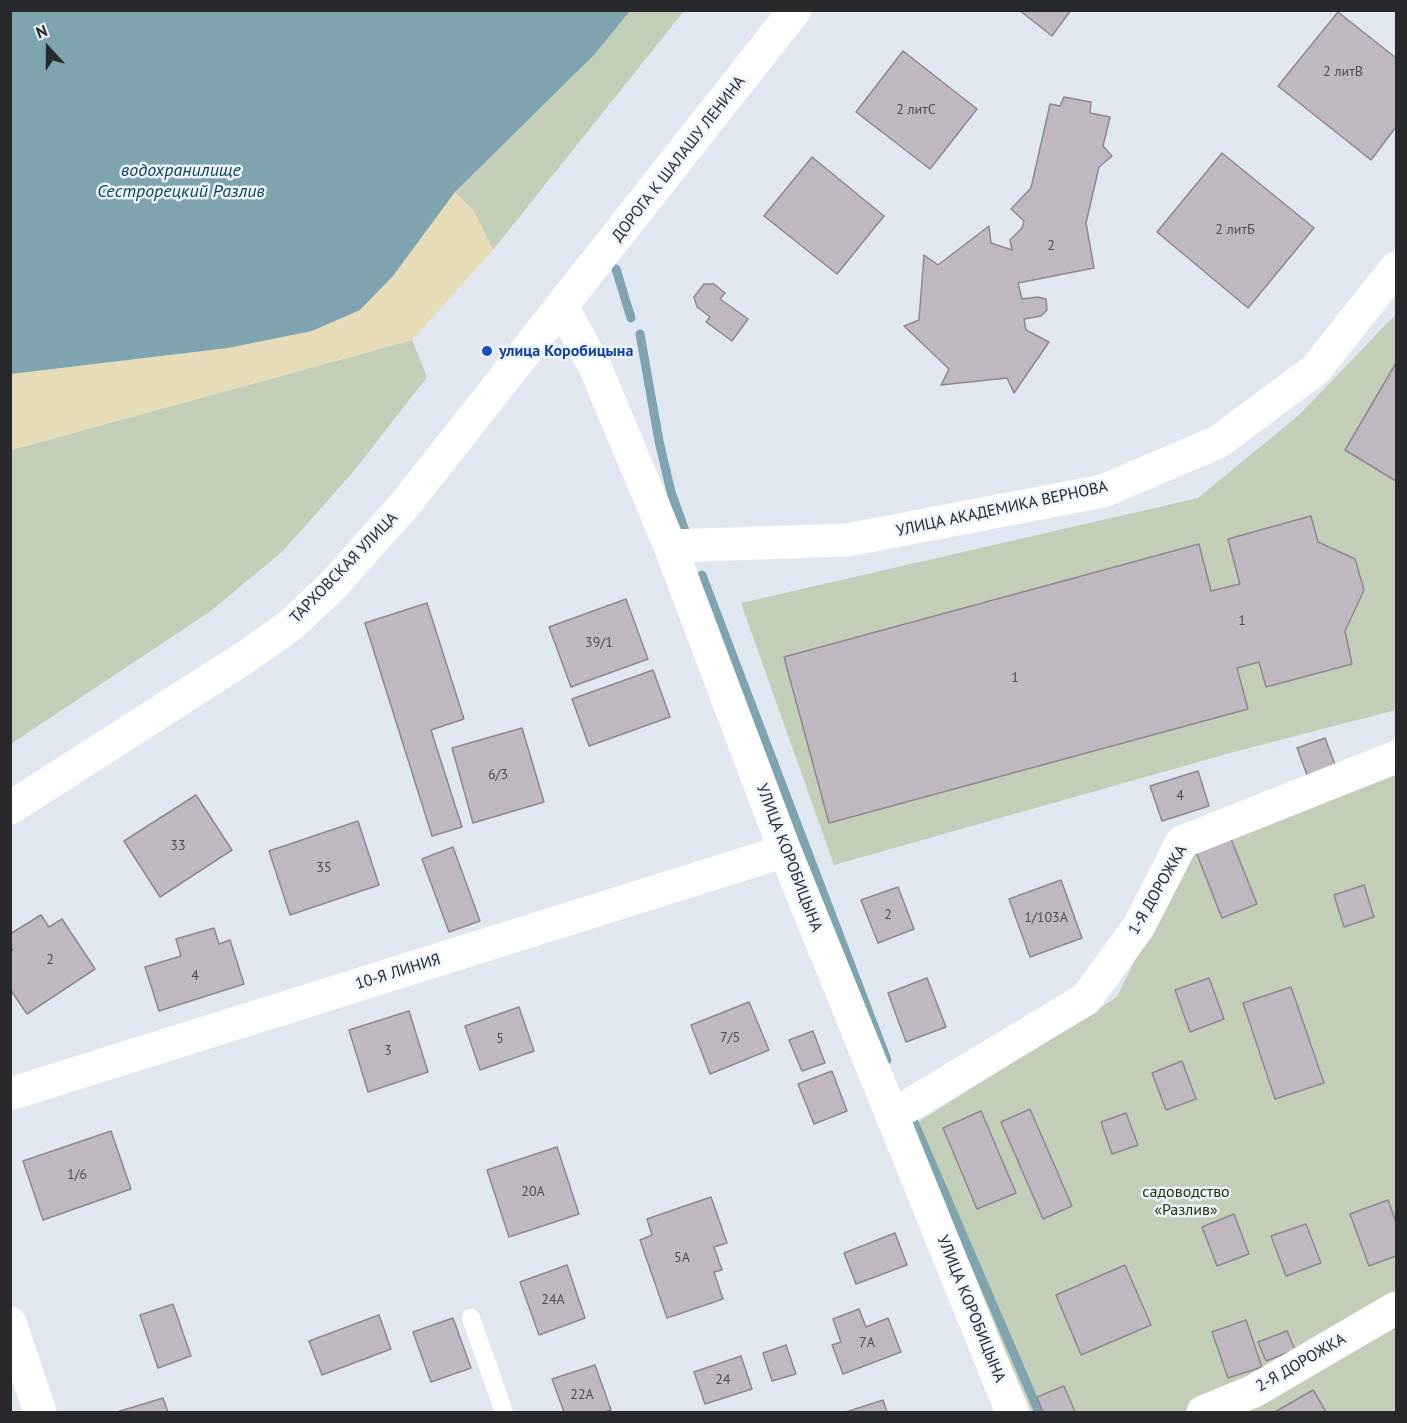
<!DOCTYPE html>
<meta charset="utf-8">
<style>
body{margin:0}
#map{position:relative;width:1407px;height:1423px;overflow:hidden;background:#e0e7f0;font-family:"PT Sans",sans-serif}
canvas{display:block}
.frame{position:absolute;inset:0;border:12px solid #27292d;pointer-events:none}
.north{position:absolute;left:18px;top:18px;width:60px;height:60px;-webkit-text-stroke:4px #edf4fd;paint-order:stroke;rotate:339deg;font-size:16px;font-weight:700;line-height:24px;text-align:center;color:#27292d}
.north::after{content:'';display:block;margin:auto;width:21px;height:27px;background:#27292d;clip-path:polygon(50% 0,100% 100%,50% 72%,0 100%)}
</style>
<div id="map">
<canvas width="1407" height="1423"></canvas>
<div class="frame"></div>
<div class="north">N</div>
</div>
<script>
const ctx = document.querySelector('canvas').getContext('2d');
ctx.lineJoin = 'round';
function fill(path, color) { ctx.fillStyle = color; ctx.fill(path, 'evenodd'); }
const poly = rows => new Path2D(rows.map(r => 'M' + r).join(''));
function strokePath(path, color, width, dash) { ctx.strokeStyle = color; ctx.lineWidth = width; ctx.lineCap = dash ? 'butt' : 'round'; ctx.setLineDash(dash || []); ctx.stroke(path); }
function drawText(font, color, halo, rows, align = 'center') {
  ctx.font = font + ' "PT Sans",sans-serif'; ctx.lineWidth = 5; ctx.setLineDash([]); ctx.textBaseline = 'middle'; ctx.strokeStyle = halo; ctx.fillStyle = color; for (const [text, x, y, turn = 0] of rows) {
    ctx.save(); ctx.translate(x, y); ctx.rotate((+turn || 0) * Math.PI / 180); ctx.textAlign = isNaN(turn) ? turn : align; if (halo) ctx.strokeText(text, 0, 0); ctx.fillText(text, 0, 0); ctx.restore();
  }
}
fill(poly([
 [630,11,684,11,493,250,473,210,455,192,595,54],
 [1396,314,1396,710,1230,753,834,865,741,603,1198,498,1299,415],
 [412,340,427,377,353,472,282,552,208,613,11,744,11,450],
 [1396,772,1396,1412,1032,1412,907,1129,1117,997,1191,844]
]), '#c3ceb9');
fill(poly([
 [455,192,473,210,493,250,412,340,11,450,11,374,228,348,312,331,360,310,393,276]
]), '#e6ddb8');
fill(poly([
 [11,10,630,10,630,11,595,54,455,192,393,276,360,310,312,331,228,348,11,374]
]), '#7fa4b0');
strokePath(poly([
 [616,269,631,318],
 [640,334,659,441,671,492,688,539],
 [702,575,887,1060],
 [914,1122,1039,1412]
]), '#7fa4b0', 9);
const building = poly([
 [1019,10,1071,10,1052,36,1019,10],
 [1338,12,1396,58,1396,127,1371,160,1278,86,1338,12],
 [903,51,977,109,930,169,856,112,903,51],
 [1064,97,1091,102,1090,113,1110,117,1103,146,1112,156,1099,167,1086,223,1094,268,1018,283,1022,299,1038,297,1046,299,1047,310,1041,316,1024,319,1026,330,1049,342,1014,393,1007,378,941,385,949,369,904,326,919,320,924,255,938,265,989,226,991,243,1012,250,1010,240,1022,228,1024,221,1011,209,1031,188,1050,104,1060,106,1064,97],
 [1222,153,1314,228,1248,308,1157,232,1222,153],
 [812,157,884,216,837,274,764,216,812,157],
 [704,284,714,284,725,293,720,299,748,319,732,341,706,322,710,317,697,307,694,297,704,284],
 [1396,363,1396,481,1345,450,1396,363],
 [1311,516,1318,542,1355,559,1364,590,1345,631,1352,664,1266,687,1259,662,1237,668,1248,709,829,823,784,657,1199,544,1211,591,1240,584,1228,539,1311,516],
 [626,599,648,659,571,687,549,627,626,599],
 [427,603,464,719,431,730,462,827,432,836,365,623,427,603],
 [653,670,670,717,589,746,572,699,653,670],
 [522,728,544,802,473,823,452,748,522,728],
 [1325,738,1337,770,1309,780,1297,748,1325,738],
 [1198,771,1209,806,1162,821,1150,786,1198,771],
 [196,795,232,850,160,897,124,841,196,795],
 [358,821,379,885,290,915,269,851,358,821],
 [1229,834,1257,904,1222,918,1194,847,1229,834],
 [453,847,480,921,449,932,422,859,453,847],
 [1061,880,1082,938,1030,957,1009,899,1061,880],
 [1364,885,1374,917,1344,927,1334,895,1364,885],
 [898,887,914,929,878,943,861,900,898,887],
 [41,915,49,927,62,919,95,969,27,1014,10,989,10,952,13,950,10,947,10,934,41,915],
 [214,928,219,944,230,940,244,984,159,1011,145,967,181,956,176,939,214,928],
 [927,978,946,1027,906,1042,888,993,927,978],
 [1209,978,1224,1019,1190,1032,1175,990,1209,978],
 [1291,987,1324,1083,1275,1099,1243,1003,1291,987],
 [749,1002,769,1050,710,1074,691,1025,749,1002],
 [519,1007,534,1051,480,1070,465,1026,519,1007],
 [409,1011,428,1072,368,1092,349,1030,409,1011],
 [813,1031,825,1063,802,1071,789,1040,813,1031],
 [1182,1061,1196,1099,1166,1110,1152,1073,1182,1061],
 [832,1071,847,1111,814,1124,798,1084,832,1071],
 [1030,1109,1072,1206,1043,1219,1001,1122,1030,1109],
 [981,1111,1016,1193,977,1209,943,1128,981,1111],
 [1126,1113,1138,1145,1112,1154,1101,1122,1126,1113],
 [111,1131,131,1189,43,1220,23,1161,111,1131],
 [557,1147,579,1214,509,1237,487,1170,557,1147],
 [711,1197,727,1243,714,1247,722,1270,714,1272,723,1299,667,1318,640,1240,652,1235,647,1219,711,1197],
 [1388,1200,1396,1222,1396,1256,1369,1266,1350,1214,1388,1200],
 [1234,1214,1249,1254,1217,1266,1202,1227,1234,1214],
 [1306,1224,1321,1263,1286,1276,1271,1236,1306,1224],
 [895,1233,907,1265,856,1284,844,1253,895,1233],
 [567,1265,585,1318,539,1335,520,1282,567,1265],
 [1125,1265,1151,1325,1081,1355,1056,1295,1125,1265],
 [173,1304,191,1356,158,1368,140,1315,173,1304],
 [859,1309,866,1327,888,1318,901,1352,843,1374,832,1345,841,1342,833,1319,859,1309],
 [379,1315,391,1349,322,1375,309,1341,379,1315],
 [453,1318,471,1368,431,1382,413,1332,453,1318],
 [1246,1320,1262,1367,1228,1378,1212,1332,1246,1320],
 [1287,1331,1295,1350,1266,1361,1258,1342,1287,1331],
 [786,1345,796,1374,772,1381,763,1353,786,1345],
 [741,1356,752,1389,705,1404,694,1372,741,1356],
 [595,1365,611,1410,604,1412,564,1412,552,1379,595,1365],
 [1064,1386,1075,1412,1043,1412,1037,1397,1064,1386],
 [1313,1390,1326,1412,1275,1412,1313,1390],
 [163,1398,168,1412,117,1412,163,1398],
 [883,1400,887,1412,846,1412,883,1400]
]);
fill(building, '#c0b8c0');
strokePath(building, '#8f878f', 1.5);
strokePath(poly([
 [471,1318,504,1412]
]), '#fff', 18);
strokePath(poly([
 [562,307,595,367,670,546,785,851,1012,1412],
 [670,546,847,540,1103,491,1218,442,1316,369,1396,268],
 [10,1094,785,851],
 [893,1115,1086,999,1139,926,1182,842,1396,757],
 [10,1323,40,1412],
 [1203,1412,1254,1391,1396,1308]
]), '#fff', 33);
strokePath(poly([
 [10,808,244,658,291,625,334,584,406,503,795,10]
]), '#fff', 33);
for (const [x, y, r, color] of [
 [487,351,6,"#1a4fb4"]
]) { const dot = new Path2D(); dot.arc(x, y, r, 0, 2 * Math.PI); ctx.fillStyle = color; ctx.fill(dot); strokePath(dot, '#edf4fd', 2); }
drawText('14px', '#4d4d52', null, [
 ["2 литВ",1343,72],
 ["2 литС",916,110],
 ["2 литБ",1235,230],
 ["2",1051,246],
 ["1",1242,621],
 ["39/1",599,643],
 ["1",1015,678],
 ["6/3",498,775],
 ["4",1180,796],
 ["33",178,846],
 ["35",324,868],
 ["2",888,915],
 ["1/103А",1046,918],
 ["2",50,960],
 ["4",195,976],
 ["7/5",730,1038],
 ["5",500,1039],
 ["3",388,1051],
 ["1/6",77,1175],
 ["20А",533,1192],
 ["5А",682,1258],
 ["24А",553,1300],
 ["7А",867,1343],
 ["24",723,1380],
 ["22А",582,1395]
]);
drawText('16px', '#27292d', '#edf4fd', [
 ["ДОРОГА К ШАЛАШУ ЛЕНИНА",679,159,-52],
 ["УЛИЦА АКАДЕМИКА ВЕРНОВА",1002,509,-12],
 ["ТАРХОВСКАЯ УЛИЦА",344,568,-46],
 ["УЛИЦА КОРОБИЦЫНА",789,858,69],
 ["1-Я ДОРОЖКА",1158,890,-60],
 ["10-Я ЛИНИЯ",398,972,-17],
 ["УЛИЦА КОРОБИЦЫНА",971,1309,68],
 ["2-Я ДОРОЖКА",1301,1363,-30]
]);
drawText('bold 16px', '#164399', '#edf4fd', [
 ["улица Коробицына",499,351]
], 'left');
drawText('16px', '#213404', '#edf4fd', [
 ["садоводство",1186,1192],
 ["«Разлив»",1186,1210]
]);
drawText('italic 18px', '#0c4451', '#edf4fd', [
 ["водохранилище",181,171],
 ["Сестрорецкий Разлив",181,192]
]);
</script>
